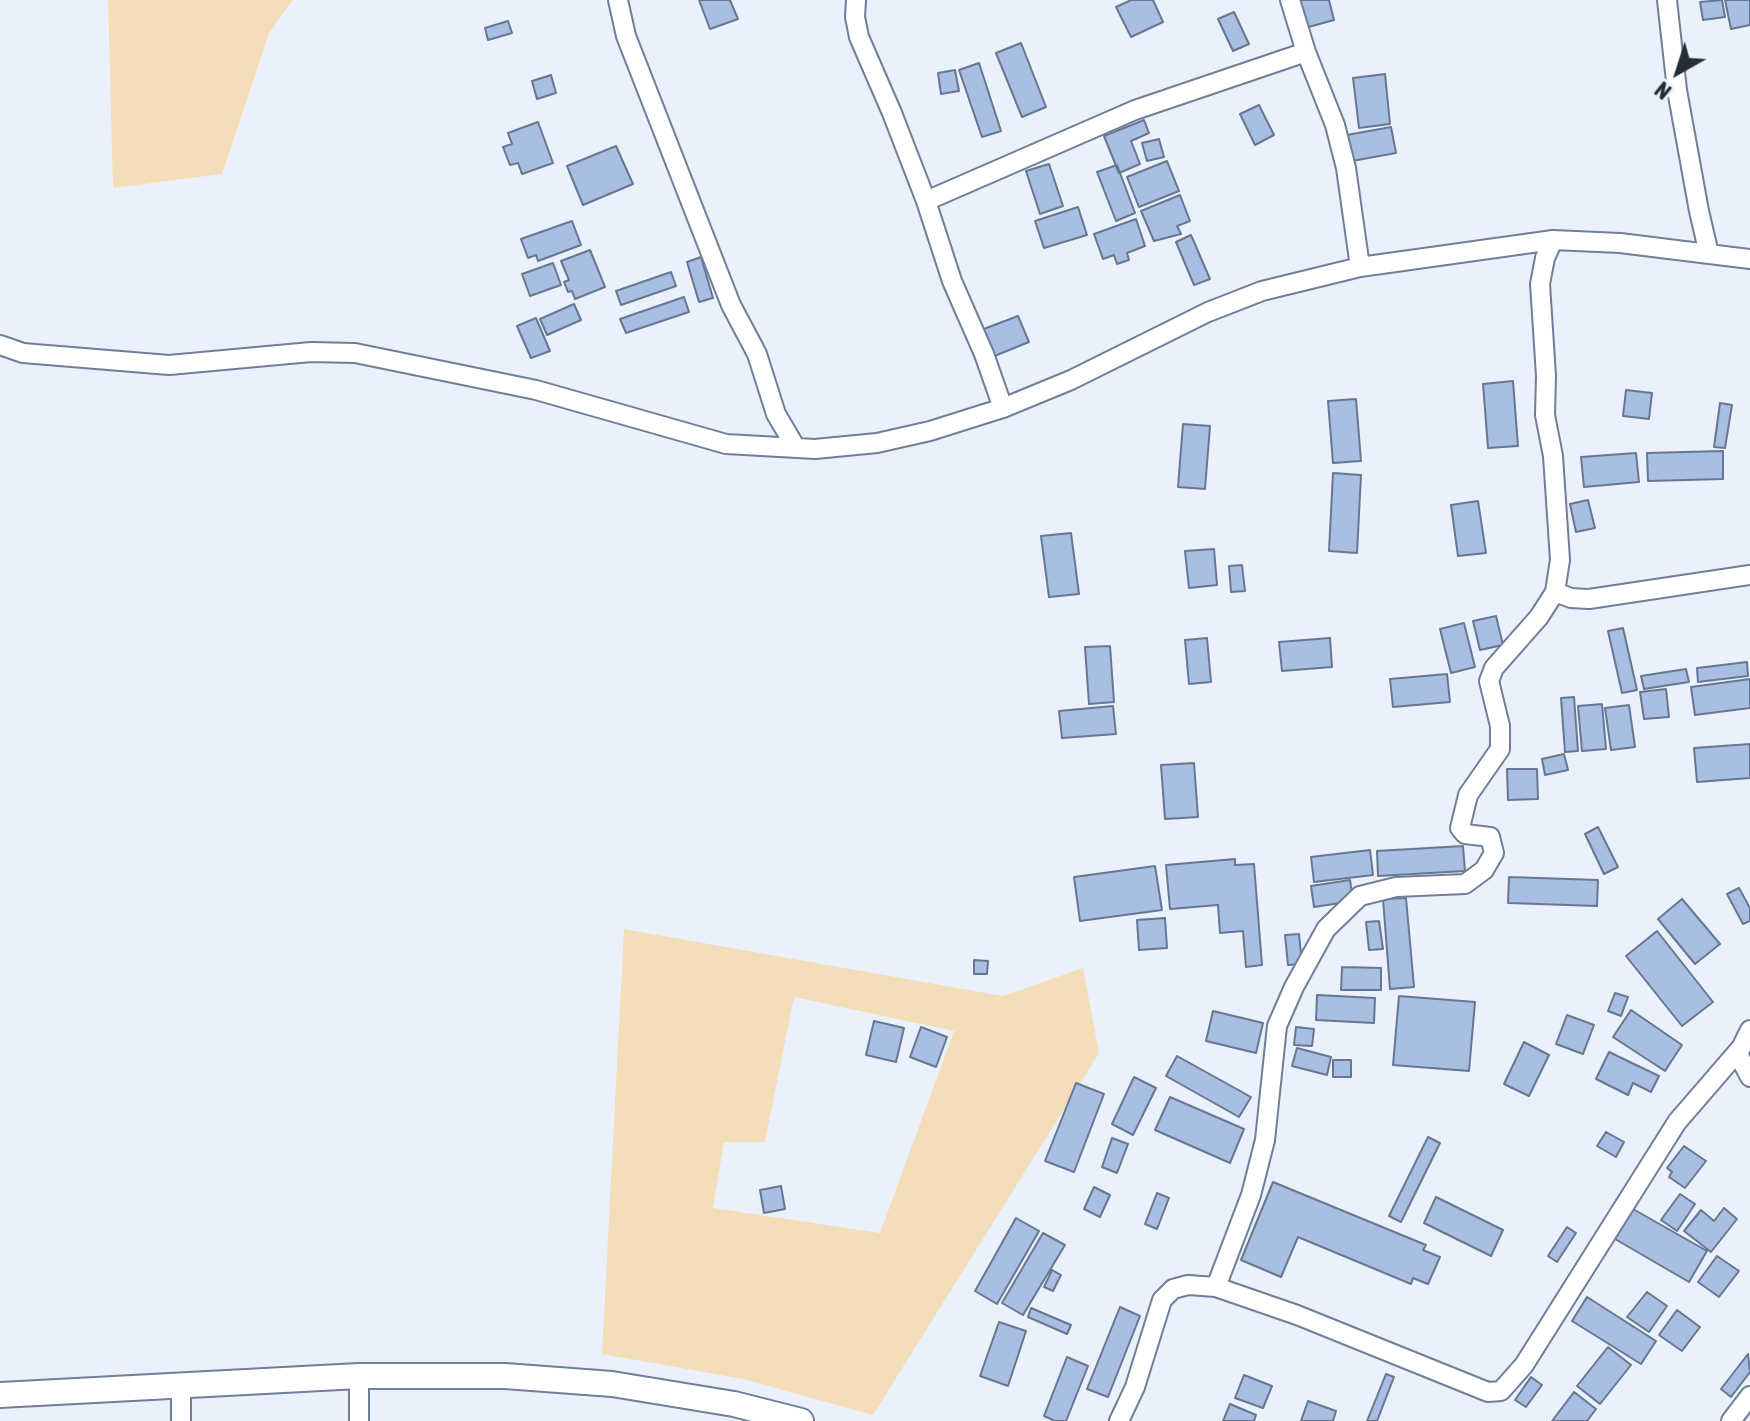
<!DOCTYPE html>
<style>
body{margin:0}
#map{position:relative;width:1750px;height:1421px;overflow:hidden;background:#eaf1fd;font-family:"Asap Condensed",sans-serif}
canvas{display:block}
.north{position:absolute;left:1638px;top:32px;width:80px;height:80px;-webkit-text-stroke:6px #eaf1fd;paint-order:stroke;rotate:219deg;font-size:22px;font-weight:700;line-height:32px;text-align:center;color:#262c37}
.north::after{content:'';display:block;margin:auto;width:28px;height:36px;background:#262c37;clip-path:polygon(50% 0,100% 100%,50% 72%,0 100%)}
</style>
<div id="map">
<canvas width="1750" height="1421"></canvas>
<div class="north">N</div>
</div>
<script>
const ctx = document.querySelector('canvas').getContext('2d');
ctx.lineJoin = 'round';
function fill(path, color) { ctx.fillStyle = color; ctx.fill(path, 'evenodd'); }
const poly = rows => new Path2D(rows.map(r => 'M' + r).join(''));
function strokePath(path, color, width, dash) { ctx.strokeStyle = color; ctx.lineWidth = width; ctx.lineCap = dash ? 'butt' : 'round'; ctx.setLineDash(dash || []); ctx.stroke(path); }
fill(poly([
 [108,0,293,0,269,33,222,174,113,188],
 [624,929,1003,996,1083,968,1099,1053,873,1415,743,1379,602,1354],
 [794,997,954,1031,880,1233,713,1208,724,1142,765,1142]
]), '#f4deb9');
const building = poly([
 [699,0,730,0,738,19,710,29,699,0],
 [1131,0,1153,0,1163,22,1131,37,1116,7,1131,0],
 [1297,0,1329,0,1334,20,1305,28,1297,0],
 [1722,0,1725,17,1703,20,1700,2,1722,0],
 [1725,0,1750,0,1750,25,1731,29,1725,0],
 [1234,12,1249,44,1233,51,1218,19,1234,12],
 [508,21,512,33,488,40,485,28,508,21],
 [1021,43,1046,107,1022,117,996,53,1021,43],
 [979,63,1001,131,982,137,959,70,979,63],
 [955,70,959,91,941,94,938,73,955,70],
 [1385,74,1390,124,1359,128,1353,78,1385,74],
 [551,75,556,93,537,99,532,81,551,75],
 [1259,105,1274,135,1255,145,1240,114,1259,105],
 [1144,120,1149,133,1131,141,1140,164,1119,173,1104,136,1144,120],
 [538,122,553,163,522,174,518,163,510,165,503,147,512,144,508,133,538,122],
 [1391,127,1396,153,1352,161,1347,135,1391,127],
 [1159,139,1164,157,1147,161,1142,143,1159,139],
 [616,146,633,184,583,205,567,166,616,146],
 [1167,161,1179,191,1139,207,1127,177,1167,161],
 [1049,164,1063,206,1040,214,1026,171,1049,164],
 [1117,165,1135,213,1116,221,1097,172,1117,165],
 [1180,195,1190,221,1177,226,1181,234,1154,241,1141,211,1180,195],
 [1078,207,1087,235,1044,248,1035,221,1078,207],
 [1136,219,1145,246,1127,253,1129,260,1117,264,1114,255,1103,259,1094,234,1136,219],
 [572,221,581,245,538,261,536,255,528,258,521,239,572,221],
 [1191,235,1210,279,1194,285,1176,242,1191,235],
 [590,250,605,287,575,299,572,291,568,292,564,282,569,280,561,261,590,250],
 [701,257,713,298,699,302,687,262,701,257],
 [553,263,561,285,530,296,522,274,553,263],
 [671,272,676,286,621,305,616,291,671,272],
 [684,297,689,312,626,333,620,319,684,297],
 [574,304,581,320,547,335,540,319,574,304],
 [1018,316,1029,342,992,357,981,330,1018,316],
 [536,318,550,351,531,358,517,326,536,318],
 [1513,381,1518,446,1488,448,1483,384,1513,381],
 [1626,390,1652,393,1649,419,1623,416,1626,390],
 [1356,399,1361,461,1333,463,1328,401,1356,399],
 [1720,403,1732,405,1725,448,1714,447,1720,403],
 [1183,424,1210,426,1205,489,1178,487,1183,424],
 [1723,451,1723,479,1648,481,1647,453,1723,451],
 [1636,453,1639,482,1584,487,1581,457,1636,453],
 [1333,473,1361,475,1357,553,1329,551,1333,473],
 [1588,500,1595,528,1576,532,1570,504,1588,500],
 [1478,501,1486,553,1458,556,1451,505,1478,501],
 [1071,533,1079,594,1049,597,1041,536,1071,533],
 [1214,549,1217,585,1189,588,1185,551,1214,549],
 [1242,565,1245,591,1231,592,1229,566,1242,565],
 [1496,616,1503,645,1480,650,1473,621,1496,616],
 [1464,623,1475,667,1451,673,1440,629,1464,623],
 [1623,628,1637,690,1622,693,1608,631,1623,628],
 [1207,638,1211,682,1189,684,1185,640,1207,638],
 [1330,638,1332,667,1282,671,1279,642,1330,638],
 [1110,646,1114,702,1089,704,1085,647,1110,646],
 [1747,662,1748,676,1698,682,1697,668,1747,662],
 [1686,669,1689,682,1644,689,1641,676,1686,669],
 [1447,674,1450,702,1393,707,1390,679,1447,674],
 [1750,679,1750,708,1695,715,1691,687,1750,679],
 [1666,689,1669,717,1644,719,1640,692,1666,689],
 [1574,697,1578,751,1565,752,1561,698,1574,697],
 [1602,704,1606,749,1582,751,1578,706,1602,704],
 [1629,705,1635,747,1611,750,1605,708,1629,705],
 [1113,706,1116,734,1062,738,1059,711,1113,706],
 [1750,744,1750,778,1697,782,1694,748,1750,744],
 [1564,754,1568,770,1545,775,1542,759,1564,754],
 [1194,763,1198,817,1165,819,1161,765,1194,763],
 [1507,769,1537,769,1538,799,1508,800,1507,769],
 [1598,827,1618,867,1604,874,1585,834,1598,827],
 [1463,846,1465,871,1378,876,1377,851,1463,846],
 [1370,850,1373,875,1314,882,1311,857,1370,850],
 [1235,859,1235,865,1254,864,1262,965,1246,967,1243,931,1220,933,1218,905,1170,909,1166,865,1235,859],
 [1155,866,1162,910,1080,921,1074,877,1155,866],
 [1509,877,1598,880,1597,906,1508,903,1509,877],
 [1350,880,1353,901,1314,907,1311,886,1350,880],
 [1739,888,1750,908,1750,921,1743,924,1727,894,1739,888],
 [1406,898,1414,987,1390,989,1383,899,1406,898],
 [1682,899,1720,944,1695,964,1658,919,1682,899],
 [1165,918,1167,948,1139,950,1137,920,1165,918],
 [1379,921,1383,949,1369,950,1366,922,1379,921],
 [1657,931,1713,1002,1682,1026,1626,956,1657,931],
 [1299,934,1302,964,1288,965,1285,935,1299,934],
 [974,960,988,961,987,974,974,974,974,960],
 [1342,967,1381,968,1381,990,1341,990,1342,967],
 [1615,993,1628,997,1621,1016,1608,1011,1615,993],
 [1317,995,1375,998,1374,1023,1316,1020,1317,995],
 [1399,996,1475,1002,1469,1071,1393,1065,1399,996],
 [1631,1010,1682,1045,1665,1071,1613,1037,1631,1010],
 [1213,1011,1263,1023,1256,1053,1206,1041,1213,1011],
 [1567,1015,1594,1025,1583,1054,1556,1044,1567,1015],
 [874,1021,904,1028,896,1062,866,1055,874,1021],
 [921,1027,947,1037,936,1067,910,1057,921,1027],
 [1296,1027,1314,1029,1312,1046,1294,1045,1296,1027],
 [1524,1042,1549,1055,1529,1096,1504,1084,1524,1042],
 [1297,1048,1331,1057,1327,1075,1292,1066,1297,1048],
 [1609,1052,1659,1076,1651,1092,1633,1083,1628,1095,1596,1079,1609,1052],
 [1177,1056,1251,1097,1239,1117,1166,1076,1177,1056],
 [1333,1060,1351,1060,1351,1077,1333,1077,1333,1060],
 [1134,1077,1156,1088,1133,1135,1112,1124,1134,1077],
 [1076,1083,1104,1094,1074,1172,1045,1161,1076,1083],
 [1170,1097,1244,1129,1230,1163,1155,1130,1170,1097],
 [1606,1132,1624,1142,1616,1157,1597,1146,1606,1132],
 [1428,1137,1440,1143,1401,1222,1389,1216,1428,1137],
 [1112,1138,1128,1144,1117,1173,1102,1167,1112,1138],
 [1684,1146,1706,1161,1685,1188,1669,1177,1672,1172,1667,1168,1684,1146],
 [1273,1182,1426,1245,1423,1250,1440,1257,1428,1284,1413,1278,1411,1284,1298,1237,1281,1277,1241,1260,1273,1182],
 [781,1186,785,1209,764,1213,760,1190,781,1186],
 [1094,1187,1110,1195,1100,1217,1084,1209,1094,1187],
 [1157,1193,1169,1198,1157,1229,1145,1224,1157,1193],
 [1680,1194,1695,1204,1677,1231,1661,1220,1680,1194],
 [1436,1197,1503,1230,1491,1256,1424,1223,1436,1197],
 [1724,1208,1737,1219,1711,1252,1684,1231,1701,1210,1714,1221,1724,1208],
 [1633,1209,1707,1251,1689,1282,1615,1239,1633,1209],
 [1016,1218,1039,1231,997,1304,975,1291,1016,1218],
 [1567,1227,1576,1233,1557,1262,1548,1256,1567,1227],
 [1043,1233,1065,1245,1023,1315,1002,1303,1043,1233],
 [1717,1256,1739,1271,1719,1297,1698,1282,1717,1256],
 [1052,1270,1061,1275,1053,1291,1044,1287,1052,1270],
 [1647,1292,1667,1306,1649,1332,1627,1317,1647,1292],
 [1587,1297,1656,1341,1641,1364,1572,1321,1587,1297],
 [1120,1307,1140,1316,1108,1397,1087,1389,1120,1307],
 [1031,1308,1071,1325,1067,1334,1028,1317,1031,1308],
 [1677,1310,1700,1327,1682,1351,1659,1335,1677,1310],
 [999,1322,1026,1331,1008,1386,980,1376,999,1322],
 [1608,1347,1631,1365,1600,1404,1577,1386,1608,1347],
 [1748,1354,1750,1372,1731,1397,1721,1389,1748,1354],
 [1067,1357,1088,1366,1066,1421,1055,1421,1044,1416,1067,1357],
 [1386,1374,1394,1377,1377,1421,1367,1421,1386,1374],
 [1244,1375,1272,1386,1263,1408,1235,1398,1244,1375],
 [1531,1377,1542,1385,1526,1407,1515,1400,1531,1377],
 [1574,1392,1596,1409,1587,1421,1552,1421,1574,1392],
 [1308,1401,1336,1411,1333,1421,1301,1421,1308,1401],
 [1230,1404,1256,1415,1254,1421,1223,1421,1230,1404]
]);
fill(building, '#a8bee2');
strokePath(building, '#677790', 2);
const minor = poly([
 [618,0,626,36,731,305,757,354,776,414,796,448],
 [856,0,855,17,859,37,892,113,926,201,952,281,984,354,1003,408],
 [1290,0,1306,52,1335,125,1346,168,1360,267],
 [1667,0,1677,90,1699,211,1709,254],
 [926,201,1135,110,1306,52],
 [0,345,23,353,169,365,311,352,355,353,536,390,726,444,815,449,877,443,930,431,1003,408,1071,380,1208,312,1262,291,1360,267,1553,240,1620,243,1750,259],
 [1555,592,1571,598,1589,599,1750,575],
 [1750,1030,1738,1054,1750,1077],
 [1216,1287,1251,1195,1265,1140,1277,1026,1294,987,1326,929,1360,896,1396,887,1465,884,1484,870,1494,853,1490,837,1465,834,1460,828,1468,795,1500,749,1500,726,1489,681,1494,668,1539,617,1555,592,1560,560,1553,456,1545,415,1546,376,1540,284,1545,258,1553,240],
 [181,1385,181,1421],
 [359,1421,359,1376],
 [1119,1421,1135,1387,1162,1300,1173,1289,1188,1285,1216,1287,1297,1315,1488,1392,1501,1391,1524,1365,1677,1122,1740,1049],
 [1731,1421,1750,1396]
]);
const major = poly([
 [0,1395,359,1376,505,1376,612,1384,734,1404,801,1421]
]);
strokePath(minor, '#6f7f99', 22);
strokePath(major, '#6f7f99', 28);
strokePath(minor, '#fff', 18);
strokePath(major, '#fff', 24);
</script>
